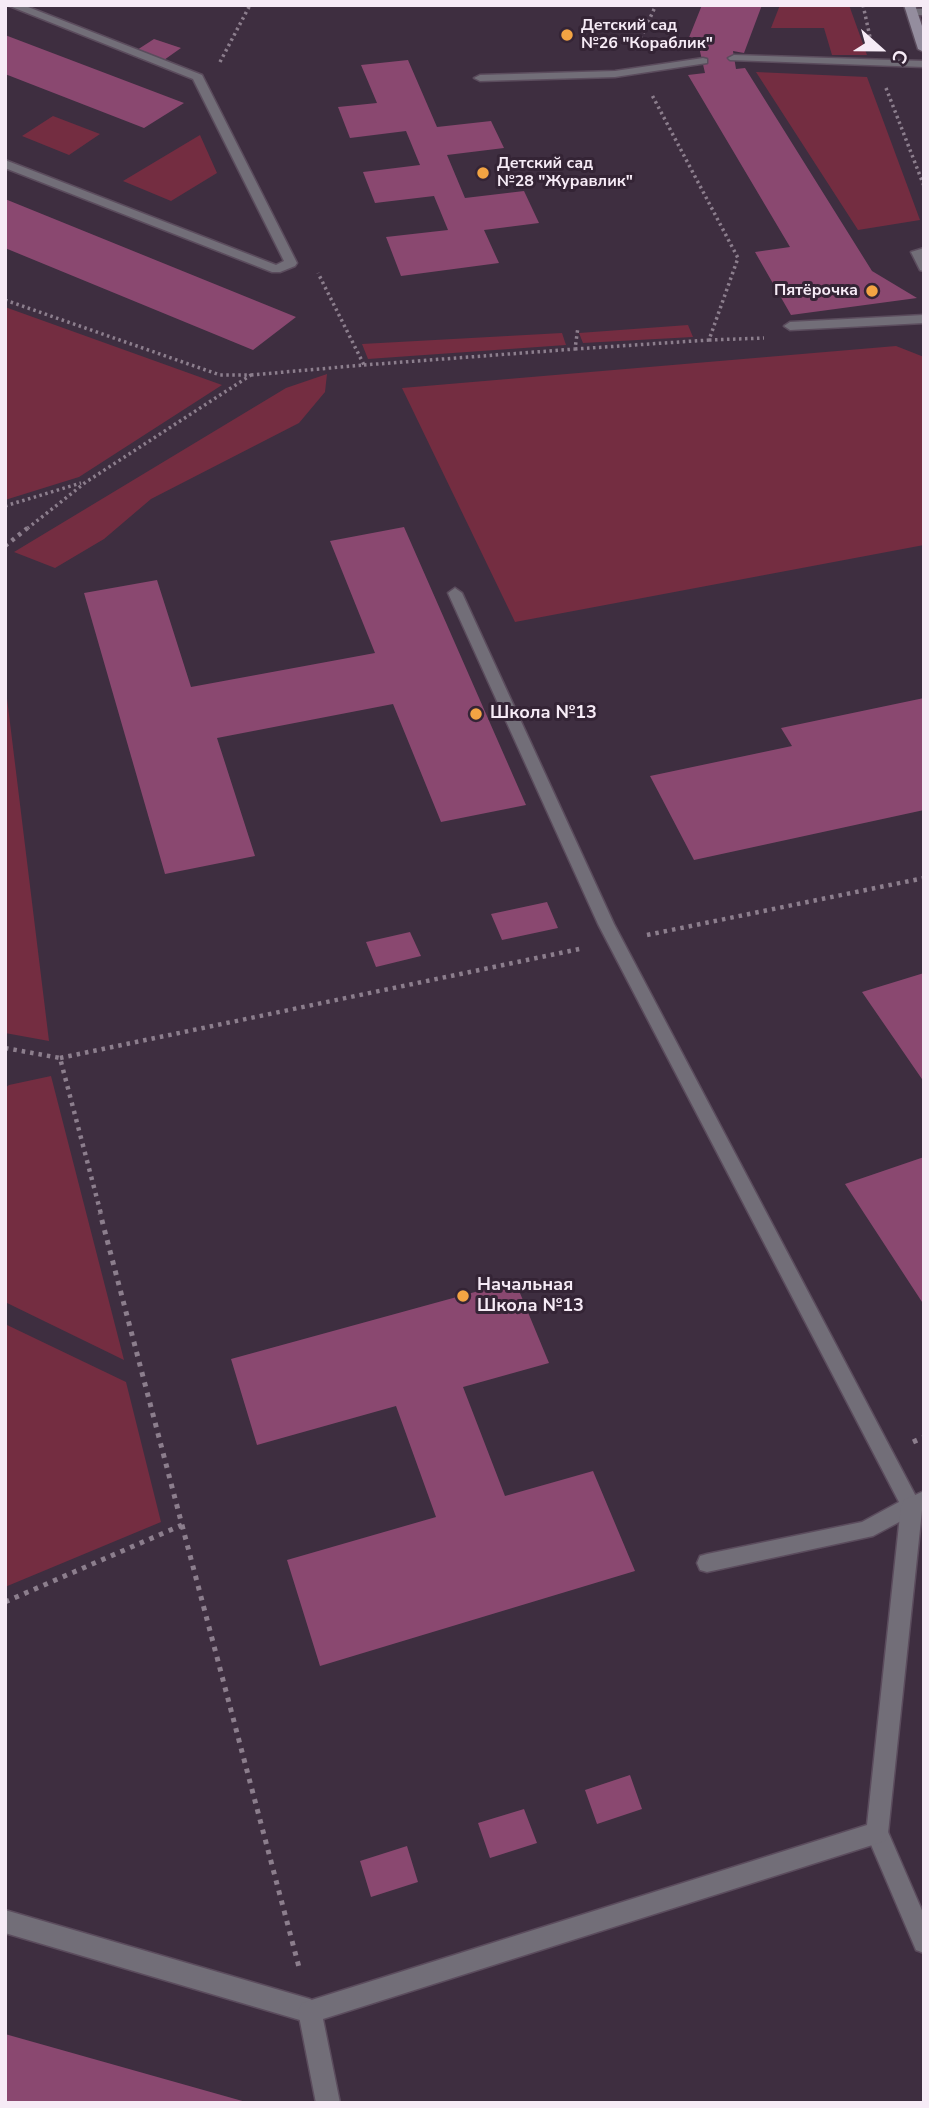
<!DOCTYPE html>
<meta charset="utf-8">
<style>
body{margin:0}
#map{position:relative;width:929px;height:2108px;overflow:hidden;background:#3e2e40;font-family:"Nunito Sans",sans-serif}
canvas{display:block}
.frame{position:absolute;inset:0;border:7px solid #f6ebf6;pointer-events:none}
.north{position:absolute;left:845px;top:14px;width:70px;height:70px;-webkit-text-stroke:5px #342435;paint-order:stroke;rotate:111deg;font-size:19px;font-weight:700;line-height:28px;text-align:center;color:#f6ebf6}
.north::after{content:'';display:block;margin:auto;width:24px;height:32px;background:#f6ebf6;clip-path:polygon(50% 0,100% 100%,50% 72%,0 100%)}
</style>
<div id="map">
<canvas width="929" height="2108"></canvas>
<div class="frame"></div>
<div class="north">С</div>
</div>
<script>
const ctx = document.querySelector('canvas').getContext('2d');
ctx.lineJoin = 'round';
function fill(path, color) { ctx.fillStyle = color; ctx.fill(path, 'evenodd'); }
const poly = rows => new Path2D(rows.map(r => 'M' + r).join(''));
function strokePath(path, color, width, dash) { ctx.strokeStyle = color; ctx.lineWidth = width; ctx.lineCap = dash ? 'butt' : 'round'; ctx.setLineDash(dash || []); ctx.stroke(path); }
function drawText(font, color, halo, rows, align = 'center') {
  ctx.font = font + ' "Nunito Sans",sans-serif'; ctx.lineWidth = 6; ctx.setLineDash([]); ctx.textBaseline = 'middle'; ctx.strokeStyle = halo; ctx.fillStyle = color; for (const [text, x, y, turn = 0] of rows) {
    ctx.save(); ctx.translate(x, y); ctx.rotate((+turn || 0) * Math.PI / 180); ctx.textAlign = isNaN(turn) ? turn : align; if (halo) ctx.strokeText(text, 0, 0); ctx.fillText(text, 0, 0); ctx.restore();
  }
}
fill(poly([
 [780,5,849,5,867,55,832,55,824,28,771,28],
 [756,72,867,77,920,220,858,230],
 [53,116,100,134,69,155,22,136],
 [200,135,217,173,171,201,123,181],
 [5,307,222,385,79,477,5,500],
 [688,325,693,337,583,343,579,333],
 [562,333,566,345,368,359,362,344],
 [896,346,924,357,924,545,515,622,402,388],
 [327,374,325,392,299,423,151,499,104,539,55,568,14,552,286,388],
 [5,682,49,1041,5,1033],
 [51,1076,124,1360,5,1302,5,1088,9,1085],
 [5,1324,126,1382,161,1522,5,1587]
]), '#742d41');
fill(poly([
 [702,5,762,5,744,53,733,51,736,69,745,68,872,271,917,298,791,315,755,252,790,247,688,75,705,73,699,47,686,45],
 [5,35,184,103,144,128,5,74],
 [154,39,181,48,164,60,137,50],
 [408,60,437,127,491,121,504,148,447,155,465,198,524,191,539,223,484,230,499,263,401,276,386,237,448,230,434,196,375,203,363,172,420,165,406,131,350,138,338,107,377,103,361,65],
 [5,199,296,317,253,350,5,248],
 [404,527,526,805,441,822,393,704,217,738,255,856,165,874,84,593,157,580,191,687,375,653,330,541],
 [924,698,924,810,694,860,650,776,792,746,781,728],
 [547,902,558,928,502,940,491,914],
 [410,932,421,956,376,967,366,942],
 [924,973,924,1082,862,992],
 [924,1157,924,1305,845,1184],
 [515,1281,549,1363,463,1387,505,1496,593,1471,635,1571,320,1666,287,1560,436,1517,396,1406,257,1445,231,1359],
 [630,1775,642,1809,597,1824,585,1790],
 [524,1809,537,1843,490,1858,478,1823],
 [407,1846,418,1882,371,1897,360,1861],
 [5,2034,246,2102,246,2103,5,2103]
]), '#8a4870');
const service = poly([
 [7,5,23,5,202,75,297,263,295,266,280,272,272,272,5,168,5,160,276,265,284,261,193,79,7,5],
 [924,9,924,15,912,15,907,12,912,9,924,9],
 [734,55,924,61,924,67,730,60,728,58,734,55],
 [703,58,707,59,707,63,615,77,480,81,474,78,480,75,615,71,703,58],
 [924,248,924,271,920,270,911,252,924,248],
 [924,315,924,323,790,330,784,326,790,322,924,315],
 [455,588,462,593,614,924,921,1506,918,1512,873,1536,707,1572,700,1570,697,1563,700,1556,707,1554,862,1522,899,1502,598,924,448,593,455,588],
 [877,1822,885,1825,924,1915,924,1953,916,1950,866,1833,869,1825,877,1822],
 [5,1910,310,1999,318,2003,322,2011,318,2019,310,2023,5,1933,5,1910]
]);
const minor = poly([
 [924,1491,888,1833,885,1841,323,2019,340,2103,316,2103,298,2011,302,2003,867,1825,901,1506,904,1500,924,1491]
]);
const secondary = poly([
 [904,5,915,5,924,32,924,52,918,49,904,5]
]);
strokePath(service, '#5b4c5d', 3);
strokePath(minor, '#5b4c5d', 3);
strokePath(secondary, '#5b4c5d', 3);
strokePath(poly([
 [863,5,870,37],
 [638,44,656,5],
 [220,62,250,5],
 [886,88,924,186],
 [5,300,220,375,251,375,86,482,28,528],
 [709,340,764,338],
 [575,349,709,340,738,258,652,95],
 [364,365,575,349,578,327],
 [251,375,364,365,318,273],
 [5,506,81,483]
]), '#8c7e8d', 3.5, [2.5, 3.5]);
strokePath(poly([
 [5,546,30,526],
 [647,935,924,878],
 [5,1048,60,1058,101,1214],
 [60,1058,584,948]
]), '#8c7e8d', 4.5, [3.5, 5]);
strokePath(poly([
 [913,1442,924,1437],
 [182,1525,300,1971],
 [5,1602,182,1525,100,1213]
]), '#8c7e8d', 5, [4.5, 6]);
fill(service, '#726e78');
fill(minor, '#726e78');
fill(secondary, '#948d9e');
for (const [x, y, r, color] of [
 [567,35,7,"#f3a443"],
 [483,173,7,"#f3a443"],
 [872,291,7,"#f3a443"],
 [476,714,7,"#f3a443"],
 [463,1296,7,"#f3a443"]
]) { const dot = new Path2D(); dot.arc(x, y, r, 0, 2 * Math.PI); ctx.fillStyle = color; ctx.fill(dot); strokePath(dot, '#342435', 2.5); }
drawText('bold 16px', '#f6ebf6', '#342435', [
 ["Детский сад",581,26],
 ["№26 \"Кораблик\"",581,44],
 ["Детский сад",497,164],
 ["№28 \"Журавлик\"",497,182],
 ["Пятёрочка",858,291,"right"]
], 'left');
drawText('bold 18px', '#f6ebf6', '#342435', [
 ["Школа №13",490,714],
 ["Начальная",477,1286],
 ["Школа №13",477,1307]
], 'left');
</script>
